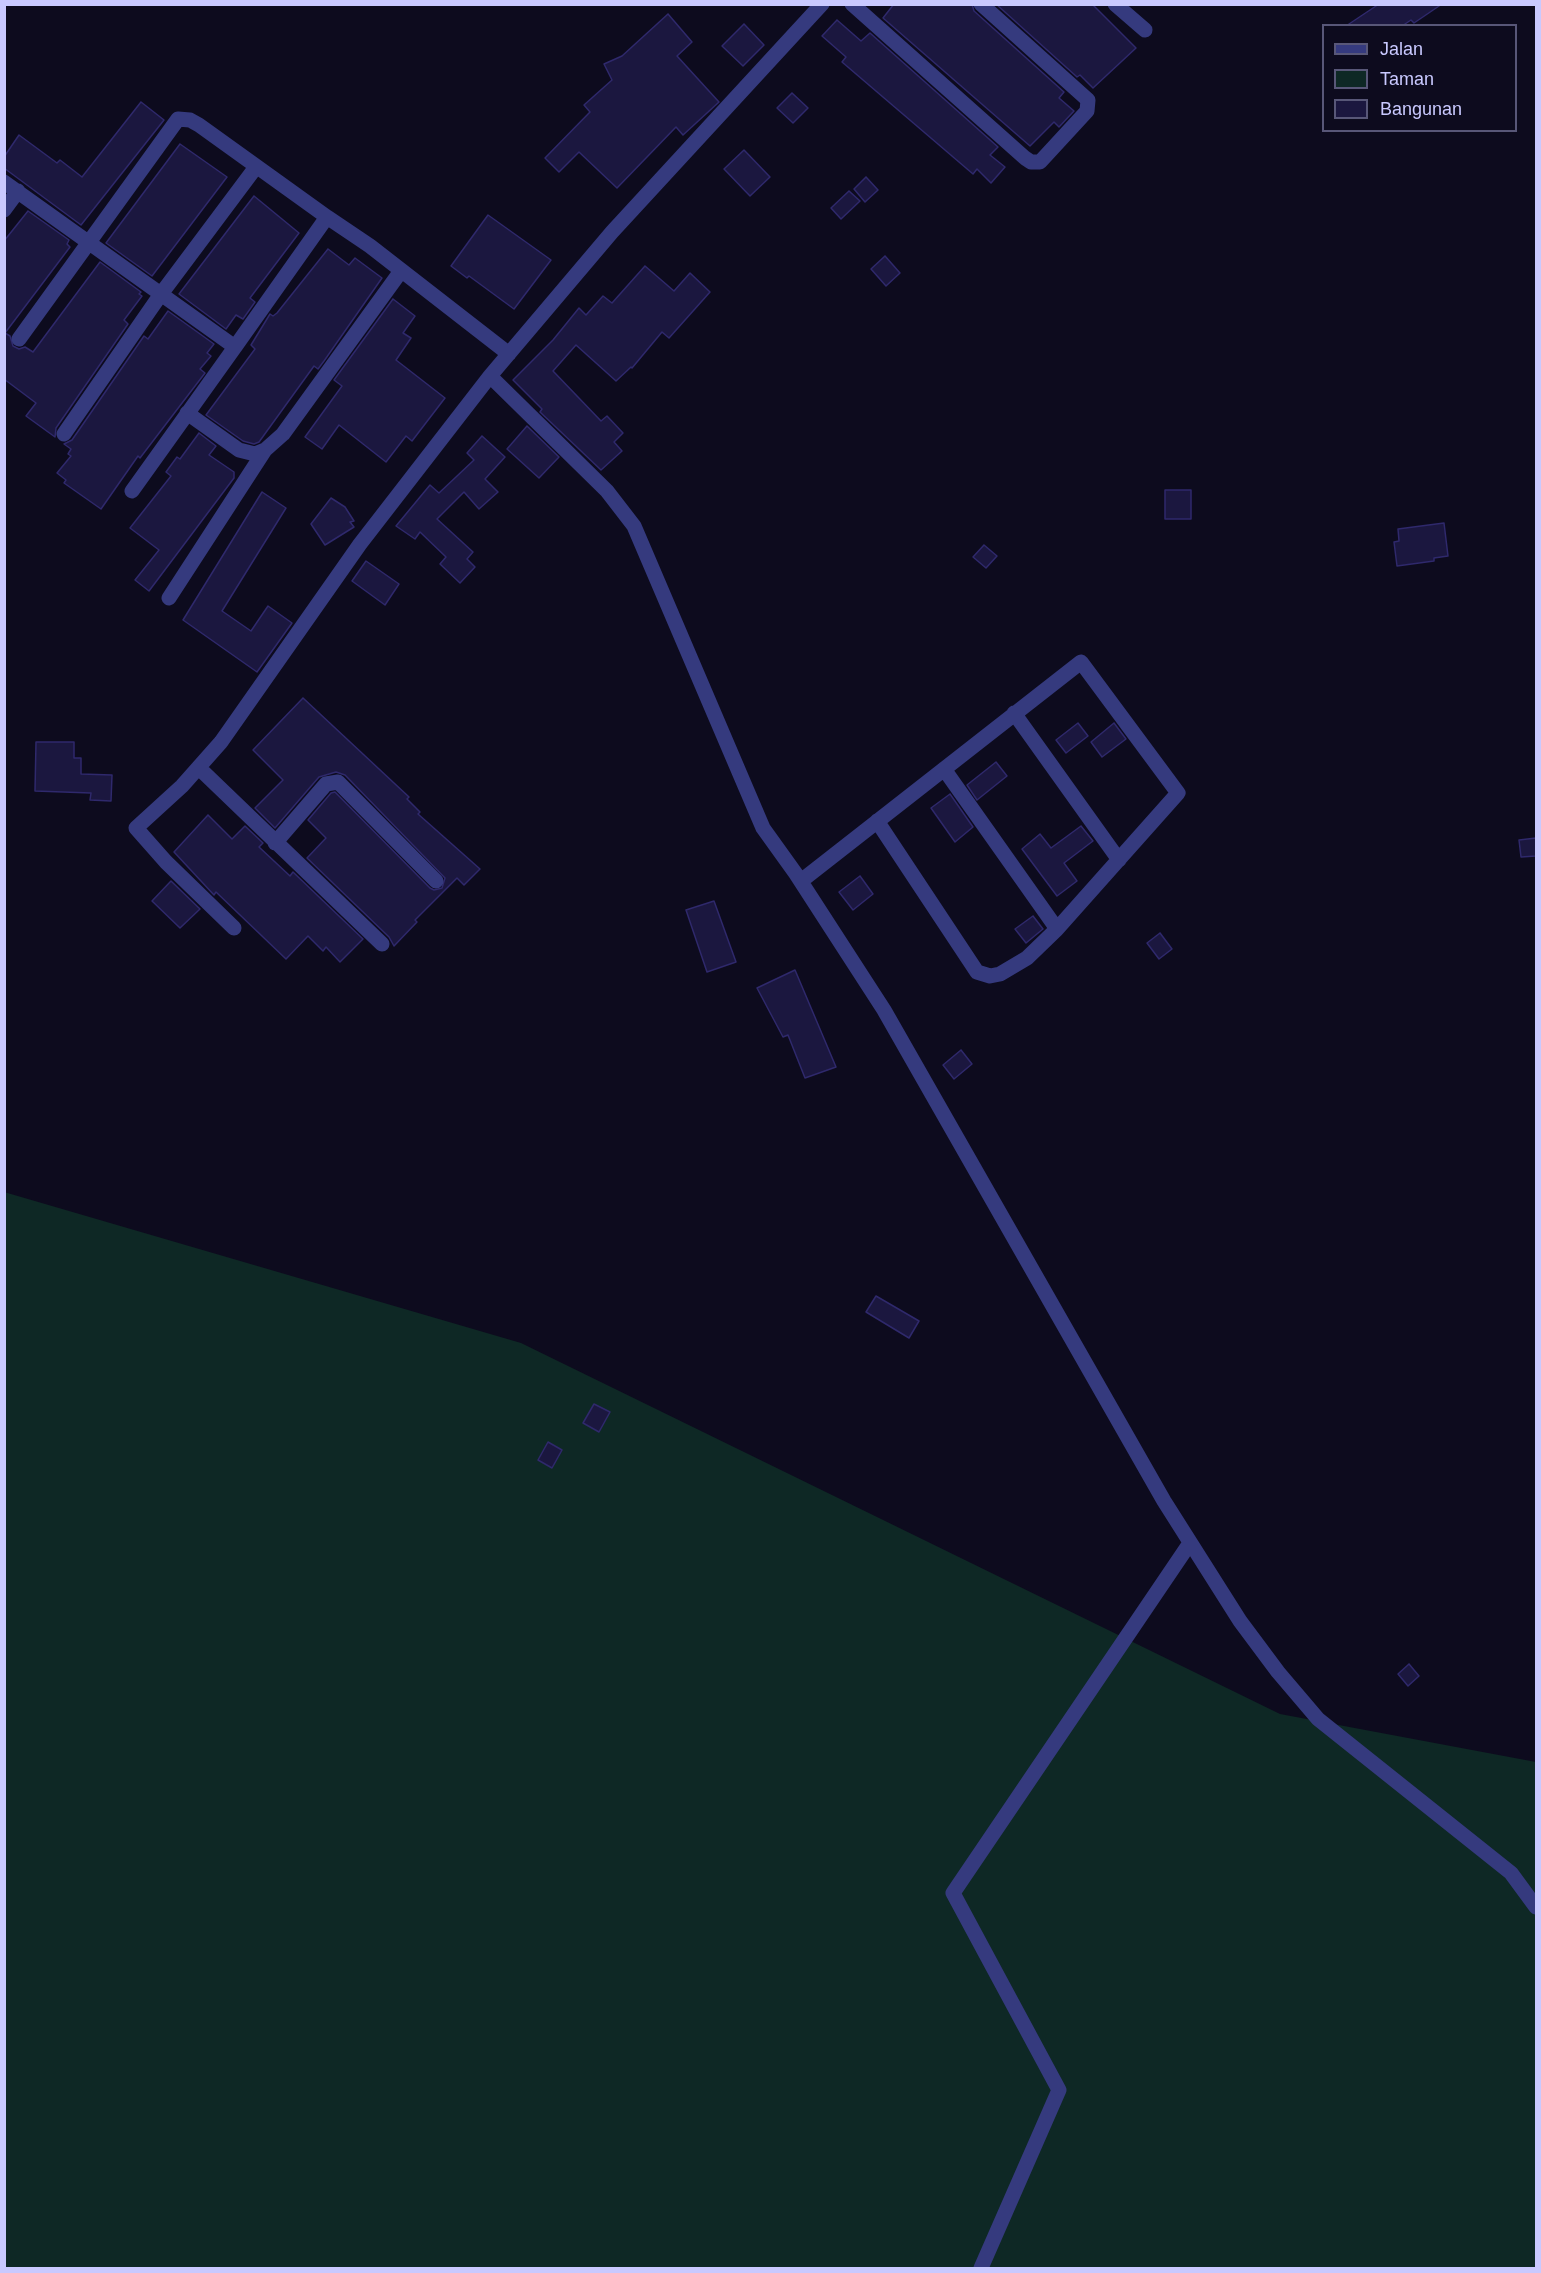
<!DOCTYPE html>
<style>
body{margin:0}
#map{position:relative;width:1541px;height:2273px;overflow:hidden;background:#0d0b1e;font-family:Helvetica,sans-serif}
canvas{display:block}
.frame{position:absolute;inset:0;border:6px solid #c9c9ff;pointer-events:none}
.legend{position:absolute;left:1322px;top:24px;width:195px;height:108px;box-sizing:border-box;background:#0d0b1e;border:2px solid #585778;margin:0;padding:8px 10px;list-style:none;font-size:18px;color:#c9c9ff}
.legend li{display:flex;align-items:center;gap:12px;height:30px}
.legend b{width:30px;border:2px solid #585778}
</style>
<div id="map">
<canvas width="1541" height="2273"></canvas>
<div class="frame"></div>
<ul class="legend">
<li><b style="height:8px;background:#353a7e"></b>Jalan</li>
<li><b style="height:16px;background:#0e2825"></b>Taman</li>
<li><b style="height:16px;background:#1b173f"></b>Bangunan</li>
</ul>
</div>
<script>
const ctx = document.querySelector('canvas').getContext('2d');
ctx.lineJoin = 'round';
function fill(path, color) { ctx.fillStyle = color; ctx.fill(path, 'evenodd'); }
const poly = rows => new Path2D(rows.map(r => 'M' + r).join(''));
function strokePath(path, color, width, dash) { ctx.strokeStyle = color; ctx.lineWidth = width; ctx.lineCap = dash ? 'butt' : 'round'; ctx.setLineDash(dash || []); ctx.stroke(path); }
fill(poly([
 [4,1192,521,1343,1280,1714,1536,1762,1536,2268,5,2268]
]), '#0e2825');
const building = poly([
 [894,4,972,4,974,11,1064,92,1059,98,1074,111,1059,127,1054,122,1030,146,883,18,894,4],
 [996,4,1092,4,1136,48,1093,88,1080,75,1077,77,996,4],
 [1379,4,1442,4,1414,23,1411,20,1402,26,1346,26,1379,4],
 [668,14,692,42,677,56,719,102,683,135,676,127,617,188,579,152,559,172,545,158,590,112,584,105,612,80,604,64,622,56,668,14],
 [837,20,861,41,870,33,998,147,990,155,1005,167,991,183,977,169,973,174,842,62,846,57,822,36,837,20],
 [744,24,764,45,743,66,722,46,744,24],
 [792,93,808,108,793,123,777,108,792,93],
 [141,102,164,120,81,225,4,168,4,157,19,135,57,163,60,160,82,177,141,102],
 [180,144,227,177,152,276,106,243,180,144],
 [744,150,770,177,750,196,724,169,744,150],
 [866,177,878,190,865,202,854,189,866,177],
 [849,191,860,201,841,219,831,208,849,191],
 [254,196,299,233,250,298,255,302,243,319,236,315,226,329,179,294,254,196],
 [28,211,69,240,67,244,70,247,5,333,10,336,13,346,19,349,25,347,33,352,100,262,141,292,139,294,142,296,124,320,128,324,56,428,55,437,26,416,36,403,4,379,4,241,28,211],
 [488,215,551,260,514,309,469,276,467,278,451,266,488,215],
 [328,249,349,265,355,258,382,278,324,361,318,369,314,366,259,442,254,444,243,441,206,415,255,349,251,345,270,314,273,316,277,313,328,249],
 [885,256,900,273,886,286,871,269,885,256],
 [645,266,674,291,690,273,710,292,669,338,662,332,632,368,631,367,616,381,576,345,553,371,601,421,607,416,623,433,614,442,622,451,601,470,540,412,542,409,513,380,553,340,579,308,586,315,603,296,612,303,645,266],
 [393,299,415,316,403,333,411,338,396,360,445,398,412,441,406,436,386,462,339,425,322,449,305,437,342,386,334,380,393,299],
 [168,311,214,344,207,353,211,356,200,369,205,373,140,458,138,456,101,509,64,483,66,480,57,473,71,456,68,454,71,449,64,444,72,440,144,336,148,339,168,311],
 [527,426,559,457,539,478,507,449,527,426],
 [199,433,216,446,209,455,234,472,234,478,149,591,135,580,159,550,130,528,171,476,166,472,177,457,180,459,199,433],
 [482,436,505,457,485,479,498,492,479,509,464,492,437,519,473,552,467,559,475,567,460,583,440,564,446,557,420,532,415,539,396,526,430,485,439,493,474,460,467,453,482,436],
 [1165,490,1191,490,1191,519,1165,519,1165,490],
 [262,492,286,508,222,611,251,631,268,606,292,623,257,672,183,620,262,492],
 [331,498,345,507,354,521,350,522,354,527,325,545,311,524,331,498],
 [1444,523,1448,556,1434,558,1434,561,1397,566,1394,542,1399,541,1398,529,1444,523],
 [984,545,997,556,986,568,973,557,984,545],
 [366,561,399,584,385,605,352,581,366,561],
 [303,698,409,797,407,799,420,812,418,814,480,869,464,885,457,878,415,920,417,922,394,946,389,937,307,858,326,838,308,820,331,793,335,792,430,888,434,890,442,888,445,878,345,775,336,772,319,777,275,828,255,808,283,780,253,750,303,698],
 [1078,723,1088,736,1066,753,1056,740,1078,723],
 [1114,723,1126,739,1102,757,1091,742,1114,723],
 [36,742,74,742,74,758,81,758,81,774,112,775,111,801,90,800,91,793,35,791,36,742],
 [996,762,1007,776,977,800,967,785,996,762],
 [950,794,973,827,955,842,931,808,950,794],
 [208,815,232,839,245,826,263,843,259,847,290,876,293,872,363,939,340,962,326,947,323,951,308,936,286,959,216,892,214,895,174,852,208,815],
 [1081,826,1093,841,1064,863,1077,881,1057,896,1022,849,1040,834,1051,848,1081,826],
 [1536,838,1536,856,1521,857,1519,840,1536,838],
 [860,876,873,894,853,910,839,892,860,876],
 [171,881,200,909,180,928,152,901,171,881],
 [714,901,736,962,707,972,686,910,714,901],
 [1033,916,1043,929,1026,943,1015,929,1033,916],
 [1160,933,1172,949,1159,959,1147,943,1160,933],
 [795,970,836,1067,805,1078,788,1035,783,1037,757,988,795,970],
 [961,1050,972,1064,954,1079,943,1065,961,1050],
 [876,1296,919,1321,909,1338,866,1312,876,1296],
 [594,1404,610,1412,599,1432,583,1423,594,1404],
 [548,1442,562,1450,552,1468,538,1460,548,1442],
 [1409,1664,1419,1676,1408,1686,1398,1674,1409,1664]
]);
fill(building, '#1b173f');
strokePath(building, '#2f296c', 1.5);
strokePath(poly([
 [852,4,1025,158,1031,162,1040,162,1087,111,1088,100,981,4],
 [1115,4,1145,30],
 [4,182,235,347,327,217,370,246,509,354],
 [4,210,18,191],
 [19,339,178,119,190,120,199,125,327,217],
 [490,376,607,491,634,526,763,828,796,874,884,1010,1164,1501,1240,1621,1278,1672,1318,1719,1511,1873,1536,1907],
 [187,413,239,450,255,454,265,450,283,434,401,271],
 [64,434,161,294,256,167],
 [132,491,235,347],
 [169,598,265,450],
 [1014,713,1119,860],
 [199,768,382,944],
 [877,821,977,972,990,976,1000,974,1027,958,1057,929,944,769],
 [275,843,326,784,338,782,436,881],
 [801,881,1081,662,1178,793,1057,929],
 [234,928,166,862,136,828,182,786,221,742,360,544,490,376,612,232,822,4],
 [981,2268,1059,2090,953,1893,1190,1543]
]), '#353a7e', 15);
</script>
